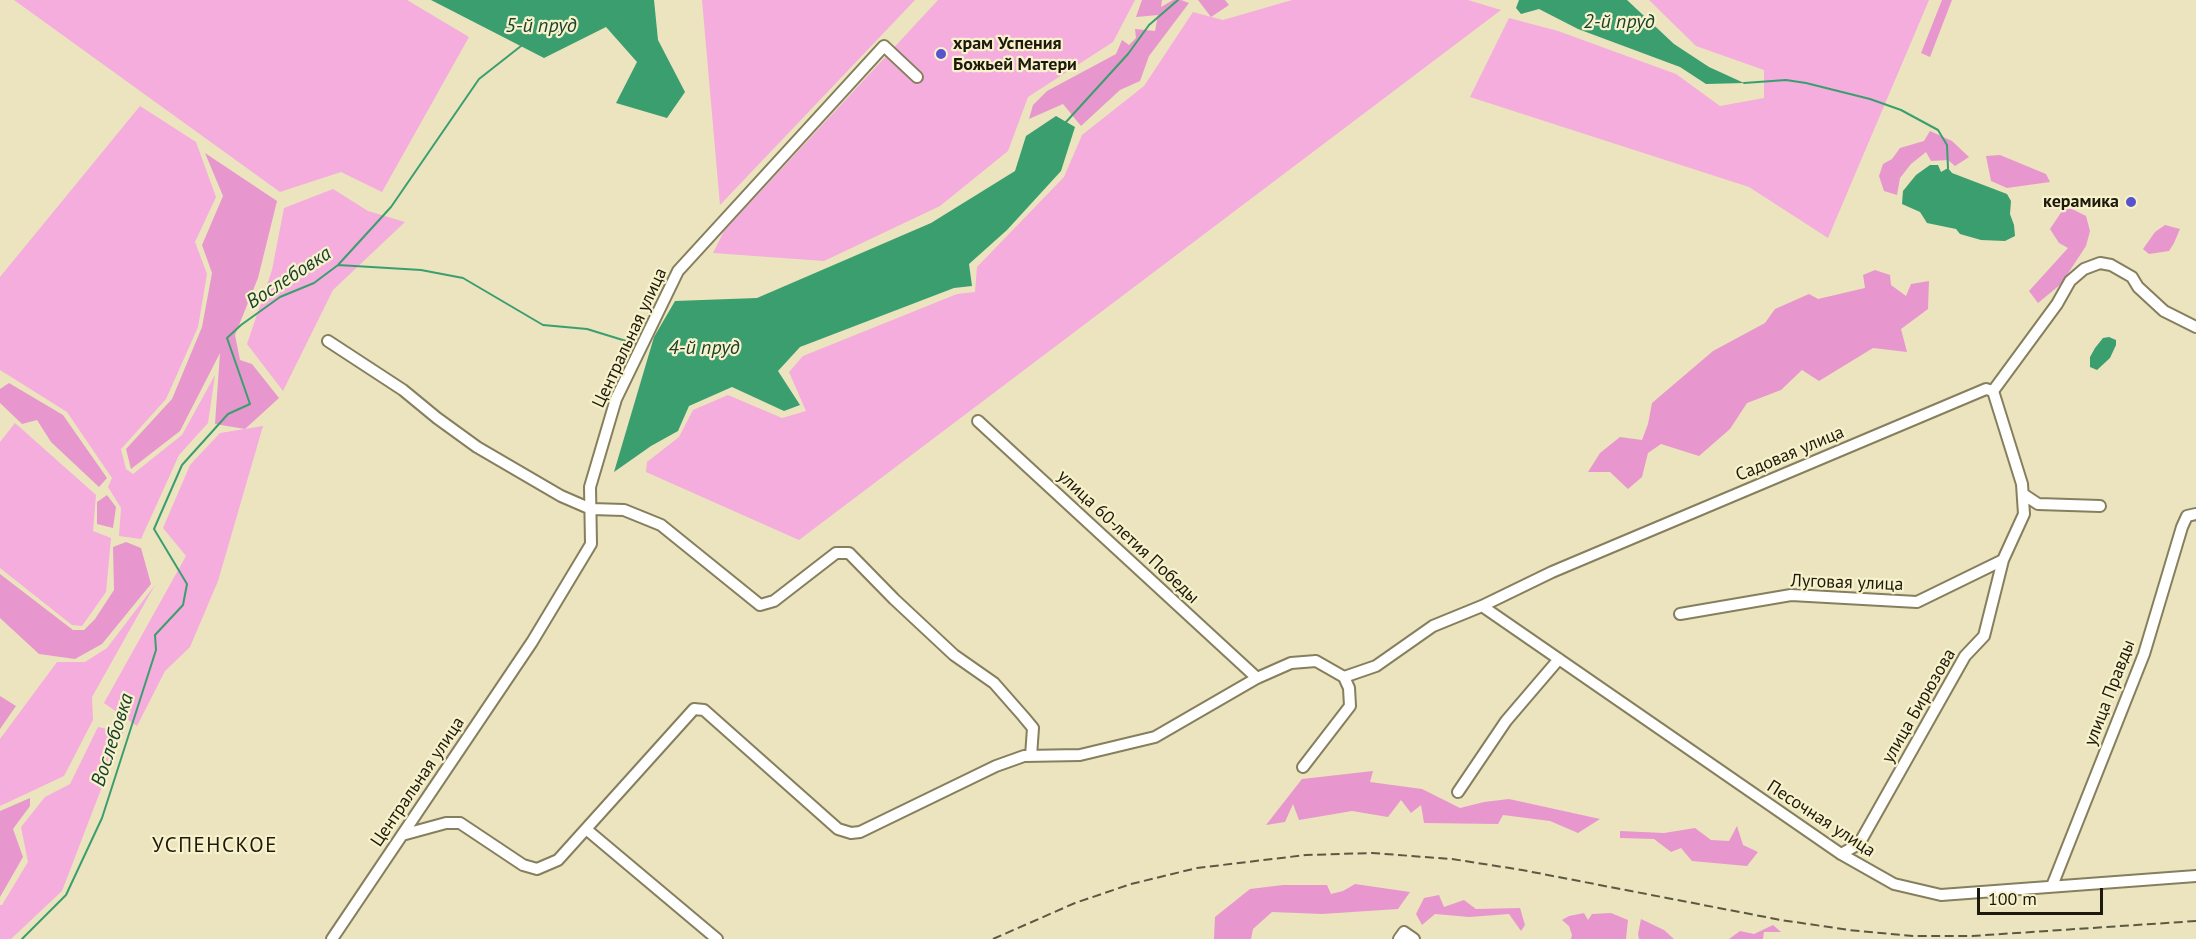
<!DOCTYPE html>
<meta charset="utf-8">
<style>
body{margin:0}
#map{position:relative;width:2196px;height:939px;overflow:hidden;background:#ebe4bf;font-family:"PT Sans",sans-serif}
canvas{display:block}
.scale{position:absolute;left:1977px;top:888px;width:126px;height:27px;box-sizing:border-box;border:3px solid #1d1a0d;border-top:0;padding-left:8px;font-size:18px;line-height:21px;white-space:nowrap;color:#1d1a0d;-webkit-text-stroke:4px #f8f2cc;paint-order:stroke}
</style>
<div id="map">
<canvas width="2196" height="939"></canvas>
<div class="scale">100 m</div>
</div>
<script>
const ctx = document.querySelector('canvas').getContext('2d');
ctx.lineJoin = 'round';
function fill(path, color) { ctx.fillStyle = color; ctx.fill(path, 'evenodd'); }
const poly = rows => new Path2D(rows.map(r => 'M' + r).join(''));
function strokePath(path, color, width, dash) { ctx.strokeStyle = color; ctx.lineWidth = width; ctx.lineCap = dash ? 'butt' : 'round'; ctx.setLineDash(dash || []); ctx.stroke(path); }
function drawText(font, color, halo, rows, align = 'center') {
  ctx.font = font + ' "PT Sans",sans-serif'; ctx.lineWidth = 4.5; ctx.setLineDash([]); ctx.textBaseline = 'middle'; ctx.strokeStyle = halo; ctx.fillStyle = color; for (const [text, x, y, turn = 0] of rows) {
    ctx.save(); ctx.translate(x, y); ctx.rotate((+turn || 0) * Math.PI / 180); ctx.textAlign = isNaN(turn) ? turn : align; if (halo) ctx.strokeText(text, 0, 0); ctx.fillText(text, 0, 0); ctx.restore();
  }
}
fill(poly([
 [14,0,407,0,469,37,382,192,341,172,280,192],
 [702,0,915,0,720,205],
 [938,0,1135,0,1113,42,1028,97,1008,151,940,206,824,261,713,253,724,231],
 [1292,0,1468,0,1501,10,799,540,646,472,647,462,679,437,693,410,728,395,782,418,806,411,789,372,803,356,957,294,975,292,977,267,1064,177,1082,135,1144,86,1193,12,1223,20],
 [1649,0,1929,0,1828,238,1749,187,1470,97,1509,18,1558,31,1676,74,1720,106,1764,98,1764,70,1696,46],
 [140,106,196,142,216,197,195,242,207,274,198,327,166,399,121,449,126,469,133,474,182,435,215,375,208,423,179,455,141,539,119,536,121,508,108,487,112,478,67,412,0,370,0,277],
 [333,189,368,211,405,222,333,290,283,391,247,344,272,270,284,208],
 [15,423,96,495,93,531,111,538,106,592,82,626,72,625,0,568,0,442],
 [263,426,218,581,190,647,165,671,137,726,104,703,186,556,163,528,190,465,220,433],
 [155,585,92,697,93,720,64,776,0,806,0,739,57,662,85,662,107,648],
 [98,727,123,732,62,891,11,939,0,939,0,905,2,905,28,862,21,827,45,797,70,784]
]), '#f4addd');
fill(poly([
 [1142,0,1162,0,1161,7,1173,0,1181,0,1189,3,1149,56,1140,81,1120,90,1081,126,1063,104,1029,119,1033,105,1047,91,1116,54,1122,40,1129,45,1136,38,1135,29,1155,31,1158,15,1136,17],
 [1198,0,1225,0,1229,5,1211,17],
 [1942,0,1952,0,1930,57,1921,53],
 [1930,131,1952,141,1969,157,1955,166,1948,160,1931,161,1926,152,1911,164,1900,178,1897,195,1884,191,1879,176,1883,164,1892,159,1900,148,1924,141],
 [205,153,277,201,258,278,235,335,240,360,252,364,279,398,245,429,215,424,220,353,180,431,131,469,126,449,172,399,202,327,212,273,202,245,223,196],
 [2000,155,2046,174,2050,182,2007,188,1991,181,1986,156],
 [2064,208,2072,209,2086,216,2090,231,2086,246,2061,284,2038,303,2029,291,2068,248,2059,243,2050,229],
 [2165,225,2180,229,2174,243,2169,251,2149,254,2143,249,2155,232],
 [1875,270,1890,275,1891,285,1906,296,1911,284,1929,281,1928,309,1901,329,1907,352,1873,348,1819,381,1802,370,1781,390,1747,403,1730,429,1699,456,1661,444,1648,453,1642,477,1628,489,1610,472,1588,472,1600,453,1620,437,1642,440,1648,424,1652,403,1713,351,1765,323,1775,309,1809,294,1818,299,1865,288,1863,275],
 [9,383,63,415,107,478,99,487,51,442,37,420,22,424,0,403,0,389],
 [107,495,116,507,113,528,97,524,97,502],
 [126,542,141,548,151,584,102,644,75,659,39,654,0,618,0,574,73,630,84,630,95,619,114,590,113,547],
 [0,696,16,706,0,729],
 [1373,771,1370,782,1422,789,1460,808,1484,802,1509,799,1600,819,1578,833,1550,821,1503,815,1498,824,1424,823,1421,805,1411,813,1401,800,1388,817,1352,811,1299,820,1293,804,1285,822,1266,825,1302,779],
 [30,798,30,806,13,829,23,857,0,897,0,811],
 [1737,826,1743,845,1758,852,1747,866,1692,861,1681,848,1671,852,1654,839,1620,838,1620,831,1664,833,1695,828,1711,840,1729,841],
 [1355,884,1410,892,1398,909,1322,914,1272,912,1253,929,1251,939,1214,939,1215,917,1250,889,1283,885,1327,885,1331,894,1343,891],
 [1439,895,1444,907,1464,900,1476,909,1520,908,1525,925,1521,931,1509,914,1469,917,1435,914,1422,925,1416,914,1424,898],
 [1584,913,1588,920,1592,914,1611,913,1628,920,1626,939,1571,939,1572,935,1569,926,1562,920,1569,916],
 [1641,919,1664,930,1674,939,1639,939,1638,934],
 [1773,925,1781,932,1764,932,1763,939,1729,939,1740,931,1754,934]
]), '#e797ce');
fill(poly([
 [431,0,654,0,658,40,685,92,667,118,616,103,637,62,606,27,544,58],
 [1519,0,1627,0,1674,44,1709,67,1744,83,1706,84,1680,67,1578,29,1539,9,1521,14,1516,8],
 [1056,116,1075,127,1061,171,1007,230,969,264,972,286,954,288,800,347,778,371,800,405,784,411,732,387,689,406,678,431,651,446,614,472,654,337,675,301,757,298,931,223,1015,171,1026,136],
 [1930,165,1938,165,1941,172,1948,168,1952,173,2007,194,2011,201,2010,214,2014,225,2015,236,2005,241,1981,240,1960,234,1956,229,1927,223,1920,212,1902,204,1903,191,1916,175],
 [2109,337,2116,340,2116,345,2110,358,2097,370,2090,367,2090,357,2095,348,2103,338]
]), '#3b9e6f');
strokePath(poly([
 [1744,83,1786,80,1806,83,1870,99,1901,110,1938,130,1947,145,1948,168],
 [1066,122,1128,54,1149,25,1178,0],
 [338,265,421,270,463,278,543,325,587,329,639,345],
 [22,939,66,895,102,818,156,650,155,635,183,605,187,584,154,529,182,465,228,414,250,404,227,338,241,325,280,297,314,283,338,265,391,207,479,79,521,46]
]), '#3b9e6f', 2);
const minor = poly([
 [328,341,403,390,437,418,477,447,561,496,591,509,624,510,661,525,760,605,774,601,836,553,849,553,894,599,954,655,994,683,1023,716,1033,728,1031,756],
 [978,421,1257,678],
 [2023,494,2038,504,2100,506],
 [1482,606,1841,854,1894,884,1941,895,2196,876],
 [1680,614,1791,595,1917,602,2003,560],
 [1344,677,1376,666,1433,626,1482,606,1552,572,1986,389,1993,391,2057,304,2070,281,2084,269,2100,263,2111,265,2132,277,2138,287,2164,311,2196,327],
 [1458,792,1506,721,1559,659],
 [586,829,717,939],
 [402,835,446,823,460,823,523,865,537,869,558,860,694,709,704,710,838,829,851,833,860,832,996,766,1024,756,1080,755,1155,737,1257,678,1291,663,1316,661,1344,677,1349,688,1350,706,1303,767],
 [1841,854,1859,844,1965,656,1984,636,2003,560,2024,514,2022,484,1993,391],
 [2052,886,2144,654,2182,527,2187,516,2196,514],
 [332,939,532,642,591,544,590,487,616,399,678,271,884,46,917,77],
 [1399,939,1404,932,1414,939]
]);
strokePath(minor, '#857f5d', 14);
strokePath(minor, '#fff', 10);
strokePath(poly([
 [993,939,1075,903,1131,884,1197,868,1306,855,1372,853,1452,859,1522,870,1781,920,1849,930,1913,936,1972,936,2196,921]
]), '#5c5843', 2, [9, 4.5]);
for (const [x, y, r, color] of [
 [941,54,6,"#5753cb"],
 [2131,202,6,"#5753cb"]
]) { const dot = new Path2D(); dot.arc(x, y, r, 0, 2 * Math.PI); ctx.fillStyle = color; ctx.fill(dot); strokePath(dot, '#f8f2cc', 2); }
drawText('bold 18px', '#1d1a0d', '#f8f2cc', [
 ["храм Успения",953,44],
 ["Божьей Матери",953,65],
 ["керамика",2119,202,"right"]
], 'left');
drawText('18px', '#1d1a0d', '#f8f2cc', [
 ["Центральная улица",630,338,-65],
 ["Садовая улица",1790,454,-23],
 ["улица 60-летия Победы",1128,537,43],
 ["Луговая улица",1847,583,2],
 ["улица Правды",2110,693,-69],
 ["улица Бирюзова",1919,706,-60],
 ["Центральная улица",418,782,-56],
 ["Песочная улица",1821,819,33]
]);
drawText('italic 20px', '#19422e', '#f8f2cc', [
 ["2-й пруд",1619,22],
 ["5-й пруд",541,26],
 ["Вослебовка",289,278,-33],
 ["4-й пруд",704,348],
 ["Вослебовка",113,740,-72]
]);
ctx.letterSpacing = '1.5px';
drawText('21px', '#1d1a0d', '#f8f2cc', [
 ["УСПЕНСКОЕ",215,846]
]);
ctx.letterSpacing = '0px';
</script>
